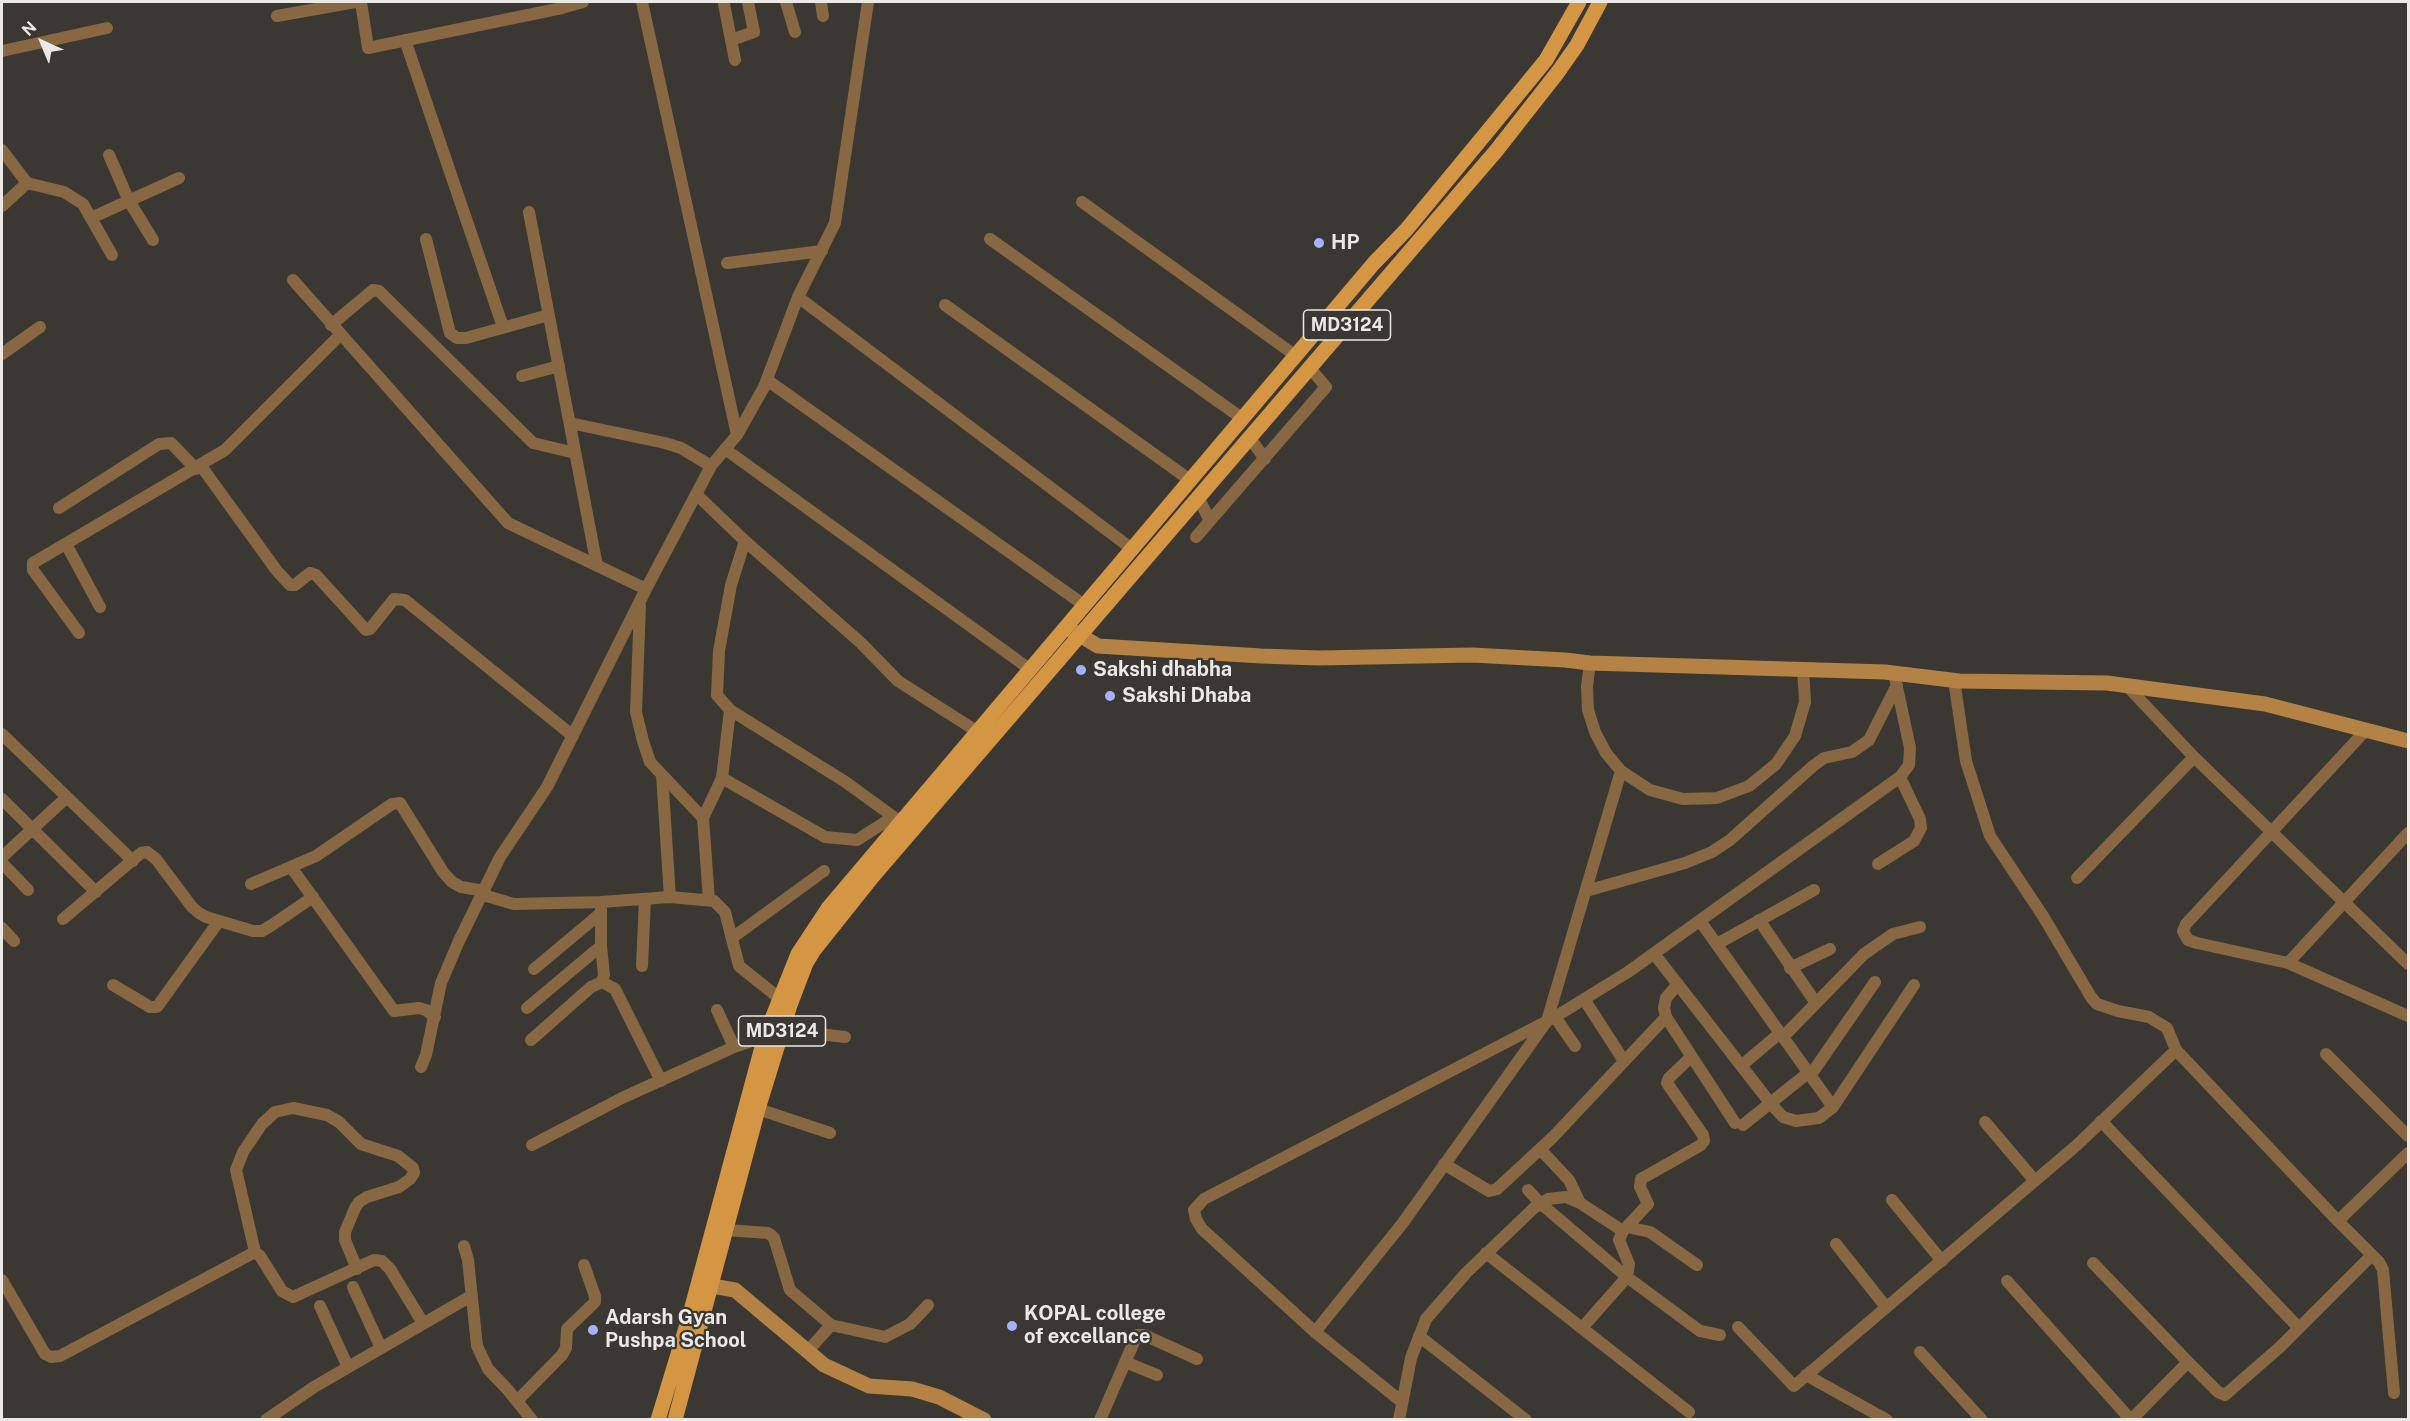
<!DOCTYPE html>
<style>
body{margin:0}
#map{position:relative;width:2410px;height:1421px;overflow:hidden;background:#3b3733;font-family:"Public Sans",sans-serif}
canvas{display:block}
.frame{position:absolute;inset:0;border:3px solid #ebe9e6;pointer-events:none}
.north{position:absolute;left:12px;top:12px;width:60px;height:60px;-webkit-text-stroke:4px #3b3733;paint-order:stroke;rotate:316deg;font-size:16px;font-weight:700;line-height:24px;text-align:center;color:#ebe9e6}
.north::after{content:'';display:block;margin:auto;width:21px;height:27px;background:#ebe9e6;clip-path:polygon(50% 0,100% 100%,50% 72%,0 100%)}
</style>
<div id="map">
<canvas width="2410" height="1421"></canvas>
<div class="frame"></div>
<div class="north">N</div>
</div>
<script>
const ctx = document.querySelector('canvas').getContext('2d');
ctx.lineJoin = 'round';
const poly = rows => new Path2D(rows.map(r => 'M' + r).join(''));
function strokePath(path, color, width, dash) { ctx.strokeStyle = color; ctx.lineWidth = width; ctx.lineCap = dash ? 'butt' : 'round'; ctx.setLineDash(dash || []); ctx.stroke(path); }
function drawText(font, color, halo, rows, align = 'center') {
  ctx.font = font + ' "Public Sans",sans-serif'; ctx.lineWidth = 4.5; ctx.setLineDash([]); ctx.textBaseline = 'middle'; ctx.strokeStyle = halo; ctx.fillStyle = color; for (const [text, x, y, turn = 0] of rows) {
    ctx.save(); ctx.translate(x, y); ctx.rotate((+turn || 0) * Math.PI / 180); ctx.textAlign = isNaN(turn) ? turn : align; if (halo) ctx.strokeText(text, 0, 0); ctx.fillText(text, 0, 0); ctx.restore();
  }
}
strokePath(poly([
 [361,2,368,48,562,8,583,2],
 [642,2,737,435],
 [786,2,795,32],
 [821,2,823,16],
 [724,4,735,60],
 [277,16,355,2],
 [405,40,503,327],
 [731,40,754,32,748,2],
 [2,51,107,28],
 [2,150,27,183,2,206],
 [109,155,129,201,153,240],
 [27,183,64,192,83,204,112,255],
 [1082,202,1296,356],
 [529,212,597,566],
 [91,218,179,178],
 [426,239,450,333,457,338,466,338,549,315],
 [990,239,1243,419],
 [727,263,822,251],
 [293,280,508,523,646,589],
 [798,297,1132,549],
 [945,305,1190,480],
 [331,325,373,290,379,291,533,443,575,453],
 [2,354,40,327],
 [522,376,559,366],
 [767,380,1084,605],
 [570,423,665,443,681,448,711,466],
 [1250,438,1265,459],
 [725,449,1031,670],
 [201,466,277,571,290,585,295,585,310,573,316,575,366,630,370,629,394,599,405,600,573,736],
 [696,494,745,541,731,585,719,651,717,695,730,710,722,778,703,818,709,900],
 [1199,499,1210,521],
 [59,508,159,444,171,443,196,469],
 [1196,537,1326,387,1310,368],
 [745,541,861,643,898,681,978,732],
 [66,544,100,607],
 [640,605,636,712,643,741,650,762,703,818],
 [79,633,33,570,33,563,225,450,340,335],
 [1590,663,1587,686,1588,710,1595,732,1606,753,1621,771,1650,790,1683,799,1717,798,1749,786,1776,764,1795,736,1805,702,1803,668],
 [1954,680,1966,761,1990,836,2043,916,2091,997,2097,1004,2118,1011,2149,1017,2167,1028,2176,1050,2338,1221,2379,1262,2383,1270,2394,1393],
 [2127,686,2194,757,2408,964],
 [730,710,844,781,902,823],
 [2366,730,2186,924,2183,931,2188,940,2197,943,2288,963,2408,1016],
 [2,734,133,861],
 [662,775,670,897],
 [722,778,825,837,857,840,893,817],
 [2,799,96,892],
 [2,857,67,797],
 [2,863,28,890],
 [1878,864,1914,841,1921,828,1920,819,1900,777],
 [291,867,394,1011,419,1008,426,1010,435,1017],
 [2077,878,2194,757],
 [251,884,316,856,392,804,400,803,443,872,452,882,461,887,485,891],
 [1586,891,1685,863,1712,852,1730,840,1813,766,1824,758,1852,752,1869,740,1897,685],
 [483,895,514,904,601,902,670,897,714,901,725,912,739,966,779,998],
 [601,909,601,946,604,975,602,982],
 [63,919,141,853,147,852,156,859,192,907,199,913,206,917,253,931,262,931,272,925,313,897],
 [1759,920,1816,1003],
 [1700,921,1833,1107],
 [2,928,14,941],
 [732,938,824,871],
 [1717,944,1814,890],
 [1655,955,1771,1104,1783,1117,1796,1121,1819,1118,1833,1107,1914,985],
 [2288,963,2408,833],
 [642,966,645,899],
 [1790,968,1830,949],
 [534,969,601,913],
 [1678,984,1666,998,1664,1008,1666,1017,1735,1123],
 [113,985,150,1007,157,1007,219,921],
 [1584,999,1624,1061],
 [527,1008,601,946],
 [717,1010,734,1047],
 [1555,1017,1575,1046],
 [1783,1037,1864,954,1893,934,1920,927],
 [531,1040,591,987,602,982,615,989,661,1081],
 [2326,1054,2408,1136],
 [1742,1065,1780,1033],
 [421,1067,426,1055,441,983,458,943,500,857,547,787,646,589,711,466,737,435,764,387,798,297,835,223,868,2],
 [1810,1076,1875,982],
 [758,1109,830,1133],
 [2101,1121,2299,1328],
 [1985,1122,2035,1181],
 [1743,1125,1808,1073],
 [532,1145,622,1098,734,1047,783,1030,845,1037],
 [1540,1149,1569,1180,1580,1203],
 [1444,1164,1489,1191,1497,1189,1553,1137,1666,1017],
 [1528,1190,1540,1203,1627,1277,1700,1331,1720,1335],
 [1892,1200,1942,1261],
 [2338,1221,2408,1153],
 [1627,1227,1650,1232,1697,1265],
 [726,1230,768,1233,771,1235,774,1238,790,1290,831,1325],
 [1836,1244,1886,1307],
 [464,1246,468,1260,477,1346,488,1369,508,1390,532,1420],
 [255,1252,236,1170,243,1152,262,1124,275,1112,293,1108,327,1115,339,1122,361,1144,398,1156,413,1168,414,1173,410,1179,399,1187,367,1197,359,1202,355,1208,345,1232,345,1240,357,1269],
 [1486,1253,1689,1412],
 [2093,1263,2188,1362,2218,1392,2225,1395,2280,1347,2372,1255],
 [2,1280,45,1354,51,1357,60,1356,255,1252,260,1256,282,1291,293,1297,374,1260,382,1261,390,1269,423,1323],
 [2007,1281,2131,1420],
 [353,1287,381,1348],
 [320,1306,348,1367],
 [1738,1327,1794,1386,2077,1145,2176,1050],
 [1582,1328,1627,1277,1629,1264,1619,1240,1623,1231,1648,1204,1640,1187,1641,1179,1701,1145,1704,1141,1703,1135,1667,1083,1669,1078,1691,1057],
 [1315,1332,1402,1224,1547,1021,1621,771],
 [1419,1336,1526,1420],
 [807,1352,831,1325,885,1337,910,1324,928,1305],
 [1920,1352,1982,1420],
 [1125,1362,1157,1375],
 [1806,1375,1887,1420],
 [517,1401,562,1355,566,1348,567,1329,595,1302,595,1296,584,1265],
 [1402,1402,1315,1332,1202,1229,1196,1219,1194,1210,1204,1199,1555,1017,1628,972,1900,777,1909,765,1910,748,1894,673],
 [266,1420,314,1387,471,1296],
 [1100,1420,1137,1335,1144,1335,1197,1359],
 [1399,1420,1411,1358,1426,1319,1466,1273,1534,1208,1548,1199,1566,1197,1580,1203,1623,1231],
 [2131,1420,2188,1362]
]), '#876843', 12);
strokePath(poly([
 [1071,630,1098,646,1261,656,1319,658,1472,655,1565,660,1590,663,1885,672,1959,681,2107,683,2265,704,2408,741],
 [712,1286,735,1290,824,1365,869,1386,912,1389,939,1397,984,1420]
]), '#b38244', 15);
strokePath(poly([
 [658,1420,689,1318,765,1036,798,954,829,907,1374,263,1406,230,1487,132,1546,60,1579,2],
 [675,1420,758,1109,790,1005,806,963,814,950,873,876,1496,151,1558,72,1577,45,1600,2]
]), '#d49642', 15);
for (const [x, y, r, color] of [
 [1319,243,6,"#a4b2fc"],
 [1081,670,6,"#a4b2fc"],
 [1110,696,6,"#a4b2fc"],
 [1012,1326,6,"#a4b2fc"],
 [593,1330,6,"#a4b2fc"]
]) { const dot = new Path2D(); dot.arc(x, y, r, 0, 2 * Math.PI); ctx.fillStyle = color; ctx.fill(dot); strokePath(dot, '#3b3733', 2); }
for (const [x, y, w] of [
 [1347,325,87],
 [782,1031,87]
]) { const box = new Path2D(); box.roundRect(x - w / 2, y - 15, w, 30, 4.5); ctx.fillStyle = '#3b3733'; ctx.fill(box); strokePath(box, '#ebe9e6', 1.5); }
drawText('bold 18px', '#ebe9e6', null, [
 ["MD3124",1347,325],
 ["MD3124",782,1031]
]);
drawText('bold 20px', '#ebe9e6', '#3b3733', [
 ["HP",1331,243],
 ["Sakshi dhabha",1093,670],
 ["Sakshi Dhaba",1122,696],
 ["KOPAL college",1024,1314],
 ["of excellance",1024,1337],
 ["Adarsh Gyan",605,1318],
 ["Pushpa School",605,1341]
], 'left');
</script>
